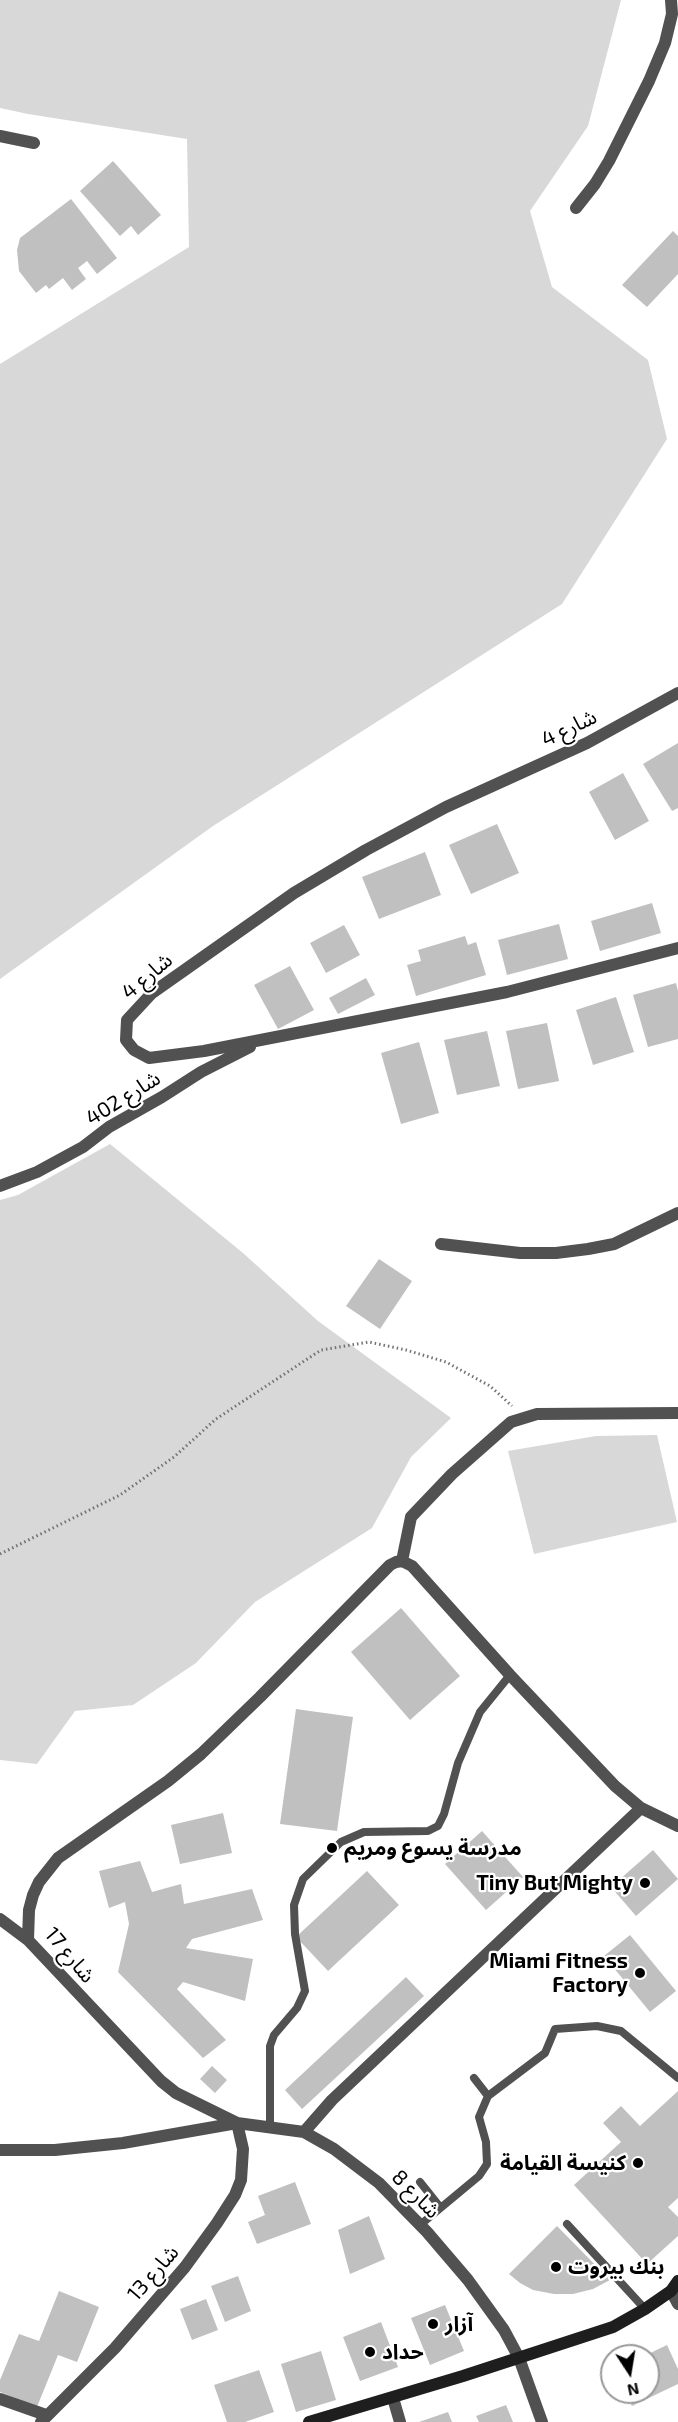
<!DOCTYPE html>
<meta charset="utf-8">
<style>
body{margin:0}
#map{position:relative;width:678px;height:2422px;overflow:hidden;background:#fff;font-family:"Exo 2",sans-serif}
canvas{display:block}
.north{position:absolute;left:600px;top:2344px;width:60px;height:60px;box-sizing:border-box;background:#fff;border:2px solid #999;border-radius:50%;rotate:168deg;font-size:16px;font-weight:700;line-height:24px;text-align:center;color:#000}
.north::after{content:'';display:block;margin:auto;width:21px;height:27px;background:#000;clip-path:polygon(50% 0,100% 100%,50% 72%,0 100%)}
</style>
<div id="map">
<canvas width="678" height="2422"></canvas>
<div class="north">N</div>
</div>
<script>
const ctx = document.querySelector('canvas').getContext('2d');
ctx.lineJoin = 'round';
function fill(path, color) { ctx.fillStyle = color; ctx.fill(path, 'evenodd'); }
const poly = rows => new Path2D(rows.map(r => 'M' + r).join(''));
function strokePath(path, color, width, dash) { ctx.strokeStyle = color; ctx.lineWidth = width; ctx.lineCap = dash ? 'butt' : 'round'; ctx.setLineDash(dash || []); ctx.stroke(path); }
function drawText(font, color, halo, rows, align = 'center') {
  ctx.font = font + ' "Exo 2","Noto Sans Arabic",sans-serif'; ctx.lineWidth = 4.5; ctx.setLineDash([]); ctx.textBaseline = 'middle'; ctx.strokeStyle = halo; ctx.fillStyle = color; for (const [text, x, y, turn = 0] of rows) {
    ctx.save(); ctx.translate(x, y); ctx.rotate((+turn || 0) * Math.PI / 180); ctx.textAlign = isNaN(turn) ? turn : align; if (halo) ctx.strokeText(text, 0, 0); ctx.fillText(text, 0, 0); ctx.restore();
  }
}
fill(poly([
 [0,0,621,0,588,126,530,211,552,287,648,360,667,439,562,604,213,826,0,979,0,364,189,247,187,139,28,114,0,108],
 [110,1144,243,1253,318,1321,451,1418,411,1457,372,1528,255,1602,196,1663,133,1705,75,1711,37,1764,0,1760,0,1200,18,1195],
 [657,1435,677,1522,534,1554,508,1451,596,1436]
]), '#d8d8d8');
fill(poly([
 [113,161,161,215,138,235,131,226,120,236,80,191],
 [71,199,117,258,97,274,87,261,78,268,86,279,72,290,63,278,49,289,46,285,36,293,19,271,17,250,20,238],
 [673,231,678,236,678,274,647,307,622,285],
 [678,743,678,808,672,811,643,764],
 [623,773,649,821,615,840,589,792],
 [497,824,519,873,471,894,449,845],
 [425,852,441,895,379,919,362,877],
 [652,903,661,933,600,951,591,921],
 [559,924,568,959,507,975,498,940],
 [344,925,360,955,326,973,310,943],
 [465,936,468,945,476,942,486,975,416,996,407,965,421,961,418,950],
 [290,966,314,1010,278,1029,254,985],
 [366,978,375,995,338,1014,329,998],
 [676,983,678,991,678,1039,648,1047,633,995],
 [616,997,634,1052,593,1065,576,1010],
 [547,1023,559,1081,518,1089,506,1031],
 [487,1031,500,1086,457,1095,444,1040],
 [419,1042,439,1113,401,1124,381,1053],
 [379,1259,412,1281,380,1329,346,1306],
 [401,1608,460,1676,410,1720,351,1652],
 [296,1709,353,1717,337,1831,280,1824],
 [223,1813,232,1853,180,1864,171,1825],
 [482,1831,523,1877,486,1910,445,1864],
 [653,1850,678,1879,636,1916,611,1887],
 [140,1861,152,1892,181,1884,184,1904,252,1889,263,1920,192,1939,186,1948,253,1959,245,2001,183,1982,177,1989,226,2040,203,2058,118,1972,129,1924,125,1902,109,1908,99,1871],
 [367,1871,399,1905,328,1971,296,1937],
 [630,1935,676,1991,650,2012,604,1956],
 [406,1977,424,1996,302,2109,285,2090],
 [212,2066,227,2080,215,2093,200,2079],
 [678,2091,678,2198,668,2207,678,2217,678,2236,647,2264,574,2185,621,2142,603,2123,621,2106,640,2126],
 [295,2182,311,2224,257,2244,248,2222,265,2215,258,2196],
 [369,2216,385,2259,350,2274,338,2230],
 [557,2226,610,2280,593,2289,573,2294,554,2294,533,2290,520,2283,509,2274],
 [238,2276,251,2311,225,2322,211,2286],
 [59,2291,99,2307,77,2362,58,2355,37,2407,0,2392,0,2380,19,2334,39,2341],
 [206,2299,218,2330,192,2340,180,2309],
 [445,2305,464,2351,430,2365,411,2318],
 [381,2322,398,2367,360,2381,343,2337],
 [667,2345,678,2369,678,2384,632,2406,626,2392,648,2392,648,2356,644,2356],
 [321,2351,336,2400,296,2412,281,2364],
 [259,2370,274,2412,245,2422,227,2422,214,2385],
 [506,2405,513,2422,479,2422,476,2416],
 [448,2412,452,2422,419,2422]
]), '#c0c0c0');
strokePath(poly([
 [0,1554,120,1495,174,1457,216,1419,321,1350,369,1342,406,1350,446,1362,490,1386,512,1406]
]), '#737373', 3, [1.5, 3]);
strokePath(poly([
 [474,2078,488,2096],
 [270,2127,270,2046,274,2035,297,2008,305,1991,295,1934,294,1905,303,1879,341,1842,364,1832,428,1831,438,1826,444,1814,458,1763,480,1712,510,1675],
 [420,2182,440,2207],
 [567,2224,645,2309],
 [420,2225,479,2176,487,2164,486,2142,479,2117,488,2096,545,2053,555,2029,597,2026,621,2031,678,2078]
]), '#515151', 8);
strokePath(poly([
 [0,136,34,143],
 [576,208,595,184,609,161,649,81,665,43,672,14,671,0],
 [678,693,587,743,446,807,366,850,294,893,152,993,127,1020,126,1040,134,1050,149,1058,204,1051,507,992,678,948],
 [0,1186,37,1172,83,1147,109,1127,162,1097,201,1072,250,1047],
 [441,1244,520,1253,556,1253,588,1249,614,1244,678,1213],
 [402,1561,411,1517,452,1474,511,1422,537,1414,678,1413],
 [0,1919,28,1940,161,2081,176,2093,237,2123],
 [28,1940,29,1910,33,1895,39,1882,58,1858,168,1781,201,1754,260,1697,390,1565,396,1562,402,1561,412,1566,510,1675,615,1786,641,1808,678,1826],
 [304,2132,332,2100,641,1808],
 [0,2150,55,2150,123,2143,237,2123,304,2132,334,2149,379,2183,427,2232,468,2280,504,2330,519,2358,542,2422],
 [671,2291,678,2304],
 [393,2398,400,2422],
 [0,2399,46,2415],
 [41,2422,115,2348,185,2267,217,2223,235,2195,241,2180,243,2149,237,2123]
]), '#515151', 12);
strokePath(poly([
 [309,2422,463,2376,613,2327,645,2309,671,2291,678,2281]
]), '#1e1e1e', 12);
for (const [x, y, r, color] of [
 [332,1848,6,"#000"],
 [645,1883,6,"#000"],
 [640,1973,6,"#000"],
 [638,2163,6,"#000"],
 [556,2267,6,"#000"],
 [433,2324,6,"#000"],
 [370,2352,6,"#000"]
]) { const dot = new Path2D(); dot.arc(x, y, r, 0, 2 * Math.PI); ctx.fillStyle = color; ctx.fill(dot); strokePath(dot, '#fff', 2); }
drawText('21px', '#000', '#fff', [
 ["شارع 4",569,728,-26],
 ["شارع 4",147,976,-40],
 ["شارع 402",123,1098,-32],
 ["شارع 17",70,1955,50],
 ["شارع 8",416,2194,45],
 ["شارع 13",153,2273,-49]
]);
drawText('bold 21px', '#000', '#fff', [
 ["مدرسة يسوع ومريم",344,1848],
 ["Tiny But Mighty",633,1883,"right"],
 ["Miami Fitness",628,1961,"right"],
 ["Factory",628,1985,"right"],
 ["كنيسة القيامة",626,2163,"right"],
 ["بنك بيروت",568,2267],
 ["آزار",445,2324],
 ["حداد",382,2352]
], 'left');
</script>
